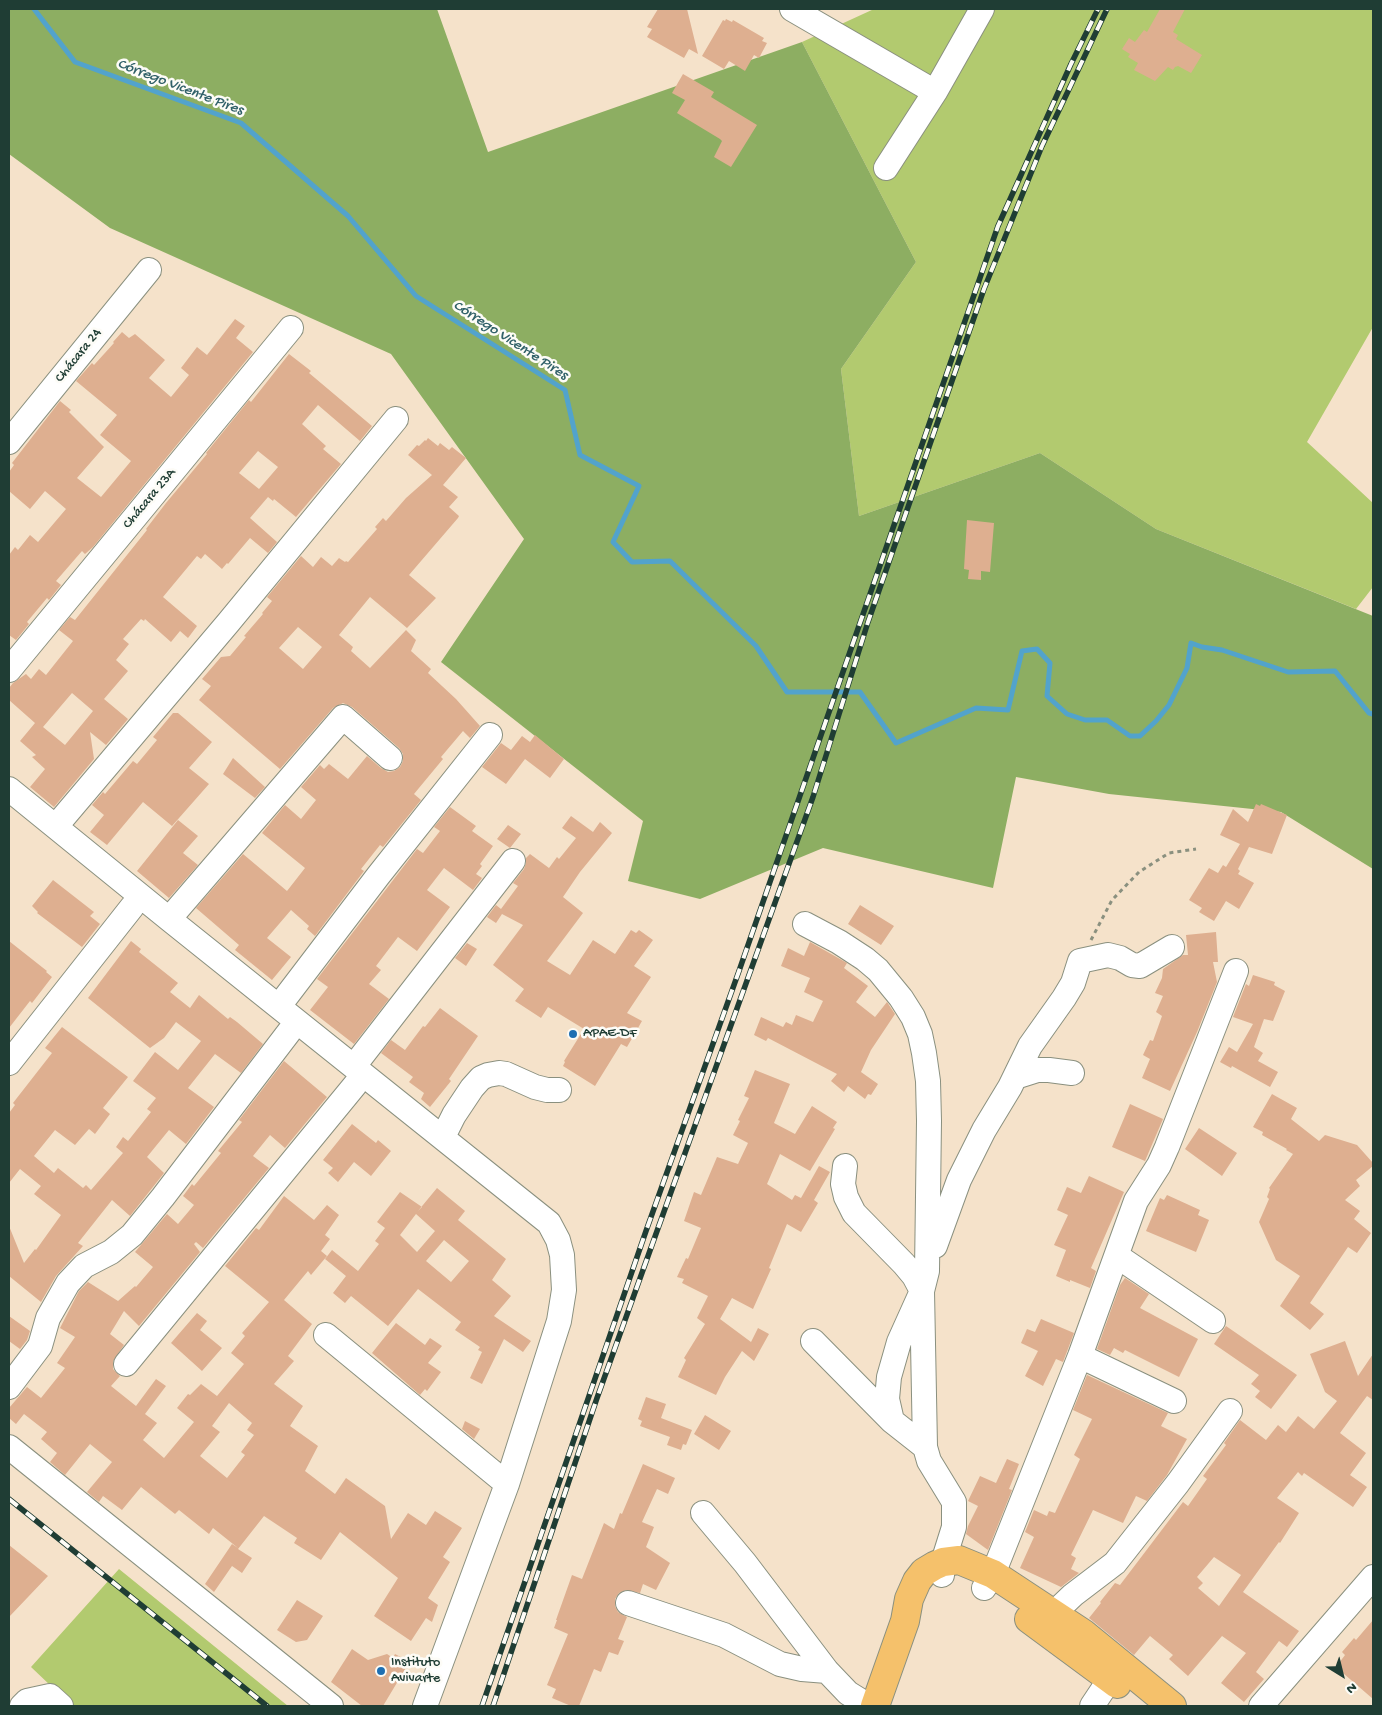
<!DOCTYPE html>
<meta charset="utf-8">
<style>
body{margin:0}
#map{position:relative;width:1382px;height:1715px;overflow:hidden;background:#f5e2ca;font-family:"Gochi Hand",sans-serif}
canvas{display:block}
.frame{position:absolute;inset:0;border:10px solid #1f3d34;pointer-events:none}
.north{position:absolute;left:1317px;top:1650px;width:50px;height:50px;-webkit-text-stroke:4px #fdfcf7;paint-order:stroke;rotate:144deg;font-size:14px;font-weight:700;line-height:20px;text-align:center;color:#1f3d34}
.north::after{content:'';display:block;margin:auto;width:18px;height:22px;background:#1f3d34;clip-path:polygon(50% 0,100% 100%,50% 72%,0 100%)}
</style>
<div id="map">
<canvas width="1382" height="1715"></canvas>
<div class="frame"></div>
<div class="north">N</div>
</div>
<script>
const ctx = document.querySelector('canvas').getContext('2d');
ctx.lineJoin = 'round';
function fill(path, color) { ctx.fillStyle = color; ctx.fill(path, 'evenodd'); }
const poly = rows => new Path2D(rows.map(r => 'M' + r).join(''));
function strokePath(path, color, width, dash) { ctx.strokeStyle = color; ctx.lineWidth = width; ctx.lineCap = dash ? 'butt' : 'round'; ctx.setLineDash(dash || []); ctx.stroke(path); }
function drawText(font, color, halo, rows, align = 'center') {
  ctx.font = font + ' "Gochi Hand",sans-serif'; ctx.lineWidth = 5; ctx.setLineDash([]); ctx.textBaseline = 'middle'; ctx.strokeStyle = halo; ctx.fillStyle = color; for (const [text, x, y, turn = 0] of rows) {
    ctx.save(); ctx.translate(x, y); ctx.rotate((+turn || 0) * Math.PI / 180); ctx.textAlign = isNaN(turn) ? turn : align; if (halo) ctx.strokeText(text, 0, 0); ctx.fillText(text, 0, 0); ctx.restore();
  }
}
fill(poly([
 [874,9,1373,9,1373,327,1307,442,1373,503,1373,587,1356,609,1156,529,1040,453,859,516,841,369,916,262,802,42],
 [119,1569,288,1706,72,1706,31,1667]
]), '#b2ca6f');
fill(poly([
 [9,9,437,9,488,152,802,42,916,262,841,369,859,516,1040,453,1156,529,1373,616,1373,869,1281,812,1109,794,1016,777,993,888,823,848,700,899,628,881,643,821,441,662,524,539,391,354,110,228,9,154]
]), '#8dae62');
strokePath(poly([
 [34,9,75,62,241,123,348,216,416,296,565,390,580,455,639,486,613,542,632,562,670,561,756,646,787,692,860,692,896,743,976,708,1008,710,1022,651,1037,649,1050,663,1047,696,1067,714,1085,720,1107,720,1130,736,1140,736,1156,721,1169,705,1187,668,1191,643,1202,647,1222,650,1288,672,1335,671,1369,713,1373,714]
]), '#52a3cc', 5);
fill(poly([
 [658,9,687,9,698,54,689,49,684,58,647,37,652,29,647,27],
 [1160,9,1185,9,1173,32,1178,35,1176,39,1202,55,1191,73,1178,66,1175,67,1173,70,1168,67,1155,81,1134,70,1138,63,1128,57,1130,54,1122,49,1129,38,1135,42,1144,30,1147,32],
 [726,19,732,22,733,20,764,38,762,41,767,43,759,58,754,55,745,71,729,61,724,69,702,56,723,20,725,21],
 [683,74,714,92,711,97,757,125,731,167,714,157,722,141,720,139,677,113,685,100,672,93],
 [235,319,245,326,236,338,253,352,93,547,85,554,82,551,56,581,61,585,49,600,47,598,27,622,29,624,16,640,9,635,9,555,15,547,18,550,30,535,38,542,66,509,45,491,30,509,9,491,9,472,14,465,12,463,60,401,71,410,69,412,104,447,77,478,101,497,131,461,100,435,117,415,76,381,92,363,94,365,114,343,113,342,122,332,129,338,135,334,165,360,149,378,171,397,189,375,181,368,197,347,207,355],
 [289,354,311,371,309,373,372,426,360,441,318,405,302,424,326,446,323,449,341,464,296,517,274,499,273,501,268,497,250,518,277,542,268,553,250,538,228,564,227,563,222,569,205,554,201,559,197,556,163,597,197,626,188,638,180,631,171,642,145,619,144,621,141,619,123,639,129,644,116,660,128,671,104,699,128,719,106,745,90,732,94,759,54,807,30,787,45,769,32,757,36,755,20,741,35,723,9,700,9,688,13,683,26,674,31,679,39,669,46,675,73,641,59,630,70,617,75,620,147,530,146,529,166,503,207,454,206,453,249,400,251,402],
 [258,451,278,467,259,489,239,473],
 [72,693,93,711,65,745,43,727],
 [428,438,438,446,440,443,449,450,452,447,466,458,443,485,458,497,449,507,459,516,458,518,409,575,436,598,407,628,370,597,339,635,353,647,351,651,370,668,406,630,416,640,411,651,431,669,428,673,456,699,480,726,470,738,463,731,441,757,443,759,414,794,421,800,383,847,380,845,361,869,364,871,315,936,307,929,309,926,291,910,267,938,291,957,272,980,235,950,239,945,196,908,243,854,287,891,305,868,262,833,285,805,301,819,316,800,301,787,320,765,324,769,329,764,348,779,367,756,381,768,388,772,394,771,400,767,403,761,403,754,399,748,352,707,343,703,333,708,280,769,199,700,211,686,202,679,221,657,230,656,246,637,244,636,263,614,262,613,272,601,267,597,301,556,313,567,321,557,332,566,339,558,345,562,346,561,348,562,377,529,375,527,383,518,386,521,406,498,432,475,408,455,417,445,419,446,425,440,426,441],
 [298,627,322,647,303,669,279,648],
 [967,520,994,523,990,572,981,571,981,580,968,579,969,570,964,569],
 [173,713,178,713,212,742,189,768,209,784,172,826,143,802,107,845,90,832,104,815,92,805,103,792,105,794,133,761,137,764,157,740,153,737],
 [535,735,564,759,550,778,525,759,506,784,482,767,501,743,511,750,522,736,530,742],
 [233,758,265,787,255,798,223,774],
 [1256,804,1260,806,1261,804,1287,815,1272,854,1249,847,1238,869,1240,871,1238,874,1254,883,1239,909,1226,901,1214,921,1199,912,1202,908,1189,900,1209,868,1218,873,1223,865,1226,867,1240,844,1220,835,1233,809,1248,822],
 [450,807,476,826,472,831,493,846,480,864,482,866,476,874,482,878,473,890,444,868,427,890,450,907,417,951,398,937,376,966,381,970,369,984,389,999,354,1044,310,1010,328,987,317,979,417,849,423,853,440,831,434,827],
 [571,816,593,832,600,822,612,833,580,872,563,897,583,913,547,961,570,975,593,940,615,954,631,930,636,933,639,930,653,940,634,966,651,977,627,1013,642,1021,627,1047,621,1044,595,1086,563,1066,565,1062,564,1061,584,1029,548,1007,541,1018,515,1001,524,989,493,965,523,925,502,914,496,923,487,917,496,905,501,909,518,886,513,883,524,869,526,863,526,858,530,854,549,868,557,857,559,859,576,838,562,828],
 [178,820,198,836,183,853,198,865,169,898,137,871],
 [508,825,521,834,510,848,497,839],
 [53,880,94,912,90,916,100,924,82,947,37,913,38,912,32,906],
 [860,905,894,926,881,945,848,924],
 [1216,932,1218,962,1213,962,1217,982,1197,1032,1170,1091,1142,1078,1150,1059,1143,1055,1150,1040,1153,1041,1162,1016,1156,1012,1163,996,1155,993,1162,978,1163,969,1183,955,1188,955,1186,935],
 [9,941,47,971,46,972,52,977,32,1003,30,1001,9,1028],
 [131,941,141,949,139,952,178,983,170,992,190,1008,199,995,228,1019,230,1017,237,1022,263,1044,241,1073,215,1054,188,1088,214,1107,186,1144,169,1130,147,1157,164,1173,130,1216,112,1200,78,1243,83,1246,56,1276,41,1302,9,1276,9,1226,24,1263,35,1249,36,1250,61,1215,34,1194,41,1186,20,1169,9,1183,9,1113,15,1105,13,1103,52,1053,45,1048,62,1027,128,1077,103,1108,110,1114,95,1134,89,1129,75,1145,55,1130,34,1156,54,1173,58,1168,83,1188,86,1185,91,1190,123,1153,116,1147,123,1137,128,1141,151,1112,147,1109,156,1098,133,1081,155,1052,178,1070,201,1041,176,1022,164,1038,150,1048,88,998],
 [810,942,847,963,844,968,868,986,856,1002,875,1017,887,1002,895,1014,871,1050,861,1072,878,1084,871,1095,868,1094,865,1099,848,1086,844,1092,831,1081,837,1074,768,1038,766,1041,754,1035,761,1017,783,1027,786,1022,792,1025,796,1015,813,1022,823,1001,804,992,810,978,781,966,788,948,804,956],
 [467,943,477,949,466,966,455,958],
 [1253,975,1275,982,1274,985,1285,991,1273,1021,1264,1019,1254,1047,1263,1053,1258,1061,1278,1072,1270,1087,1232,1066,1231,1068,1220,1062,1229,1047,1237,1052,1253,1024,1233,1017,1246,984,1249,986],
 [440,1008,478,1036,449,1079,451,1081,430,1107,421,1099,424,1093,409,1082,413,1077,381,1053,391,1040,405,1050,423,1026,425,1027],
 [284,1061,327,1097,285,1148,270,1135,253,1156,269,1168,203,1248,196,1242,194,1244,200,1252,139,1326,124,1311,110,1334,124,1345,113,1361,113,1369,120,1376,111,1386,136,1406,156,1379,166,1386,145,1414,157,1423,143,1440,164,1458,194,1422,177,1408,188,1394,190,1395,201,1384,217,1396,244,1364,231,1353,245,1336,242,1333,269,1302,225,1266,256,1228,259,1230,284,1196,314,1220,327,1205,339,1215,325,1235,330,1239,321,1251,327,1256,311,1275,308,1271,284,1300,312,1324,288,1356,294,1361,274,1384,303,1406,290,1426,318,1446,305,1471,335,1494,346,1478,385,1506,391,1539,408,1513,426,1525,435,1511,462,1528,443,1557,450,1562,428,1598,438,1605,432,1622,426,1618,411,1641,374,1616,398,1578,340,1532,321,1560,294,1543,297,1538,264,1516,238,1549,252,1558,242,1573,232,1566,214,1592,205,1584,232,1544,238,1548,213,1528,209,1534,179,1510,175,1514,141,1487,122,1510,103,1496,99,1502,87,1492,112,1462,90,1444,65,1475,50,1462,57,1453,41,1439,47,1432,24,1414,16,1424,9,1418,9,1408,27,1387,41,1398,65,1368,57,1363,75,1337,60,1328,79,1291,88,1282,118,1301,135,1286,136,1287,153,1267,135,1252,167,1214,178,1224,194,1205,183,1196,192,1184,194,1186,221,1153,218,1151,242,1122,239,1120],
 [229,1403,252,1423,247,1430,254,1435,241,1452,245,1455,227,1478,200,1456,220,1432,212,1426],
 [755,1070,790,1084,774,1123,795,1134,812,1106,837,1122,833,1128,835,1129,810,1171,780,1154,767,1184,792,1200,795,1195,801,1198,819,1166,830,1172,814,1200,818,1203,801,1232,787,1224,769,1268,771,1269,753,1309,732,1298,720,1319,751,1342,758,1328,769,1334,754,1361,742,1351,725,1377,716,1395,678,1377,686,1360,684,1358,705,1324,697,1318,708,1296,682,1283,684,1279,677,1277,686,1258,688,1259,701,1228,684,1221,694,1192,701,1195,717,1157,738,1164,748,1143,733,1135,740,1121,738,1120,749,1098,744,1096],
 [1272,1094,1297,1108,1291,1119,1319,1141,1325,1135,1357,1145,1373,1163,1373,1166,1356,1180,1360,1186,1345,1200,1360,1211,1354,1219,1371,1233,1357,1253,1348,1247,1310,1303,1324,1314,1310,1330,1280,1306,1300,1276,1276,1260,1259,1222,1269,1199,1267,1197,1270,1189,1269,1188,1293,1154,1286,1150,1287,1149,1262,1135,1263,1132,1253,1127],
 [1130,1104,1163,1119,1145,1161,1112,1147],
 [352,1124,376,1143,378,1140,391,1151,371,1176,354,1162,338,1182,328,1173,333,1168,323,1160],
 [1199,1128,1237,1153,1222,1176,1185,1149],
 [1089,1176,1124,1192,1091,1268,1096,1271,1090,1288,1070,1280,1070,1282,1056,1276,1066,1250,1054,1245,1068,1215,1057,1210,1067,1187,1081,1193],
 [437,1188,465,1211,458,1220,506,1259,492,1280,511,1296,494,1316,531,1341,523,1352,504,1339,482,1384,470,1378,482,1352,478,1350,480,1347,455,1330,461,1322,418,1289,388,1326,351,1296,345,1303,333,1293,346,1276,325,1259,332,1250,358,1271,379,1244,375,1241,385,1228,377,1222,400,1192,422,1207,418,1211],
 [416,1214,435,1231,417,1252,400,1235],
 [444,1240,469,1261,451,1282,426,1261],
 [1167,1195,1200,1210,1198,1215,1209,1220,1196,1252,1146,1231,1160,1198,1164,1200],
 [1125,1278,1149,1294,1140,1308,1198,1339,1179,1377,1125,1350,1123,1353,1114,1348,1110,1355,1097,1349,1120,1285],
 [197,1313,207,1321,200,1330,222,1348,202,1371,171,1343],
 [9,1316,30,1331,27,1340,20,1349,9,1341],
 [1041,1319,1074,1333,1063,1362,1056,1359,1043,1386,1025,1376,1038,1351,1021,1343,1027,1329,1035,1332],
 [396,1323,425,1345,430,1338,442,1346,428,1363,441,1372,427,1391,425,1389,420,1395,372,1353],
 [1226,1326,1297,1375,1271,1409,1255,1397,1260,1391,1251,1384,1259,1375,1214,1344],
 [1345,1341,1358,1376,1373,1354,1373,1400,1367,1396,1340,1433,1366,1453,1350,1475,1367,1487,1353,1507,1304,1473,1302,1476,1298,1472,1277,1498,1299,1513,1280,1543,1279,1542,1243,1592,1299,1631,1287,1647,1279,1641,1256,1672,1264,1679,1244,1702,1221,1683,1246,1653,1222,1636,1188,1676,1169,1659,1173,1655,1150,1636,1134,1655,1089,1618,1101,1603,1100,1602,1115,1583,1120,1585,1183,1502,1188,1506,1207,1479,1203,1476,1226,1445,1224,1443,1240,1420,1266,1440,1278,1425,1286,1432,1298,1416,1314,1429,1337,1401,1325,1392,1310,1354],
 [1214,1557,1241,1575,1219,1606,1198,1588,1203,1583,1197,1577],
 [1087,1375,1168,1413,1161,1426,1187,1439,1167,1475,1147,1501,1136,1496,1123,1523,1093,1510,1071,1555,1076,1558,1071,1569,1079,1573,1061,1587,1020,1568,1034,1537,1025,1532,1034,1510,1047,1516,1049,1511,1055,1513,1080,1459,1074,1455,1092,1419,1073,1410],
 [646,1397,666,1404,661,1418,692,1430,686,1445,683,1444,681,1450,667,1445,670,1437,640,1426,642,1421,638,1419],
 [705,1415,731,1431,719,1450,694,1434],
 [465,1421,480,1429,474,1439,462,1429],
 [1007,1459,1019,1464,1009,1489,1012,1490,988,1550,966,1534,968,1526,978,1506,968,1501,980,1476,996,1483],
 [643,1464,675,1478,668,1494,657,1489,642,1522,654,1527,646,1547,670,1563,656,1590,643,1584,640,1593,626,1590,619,1593,615,1599,615,1606,618,1612,627,1617,618,1639,624,1641,618,1655,609,1652,601,1672,594,1669,579,1706,571,1706,552,1698,556,1689,547,1685,568,1634,554,1628,557,1620,556,1620,572,1575,582,1579,604,1523,614,1529,620,1513,622,1514],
 [9,1545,48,1576,9,1617],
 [297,1600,323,1616,307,1640,296,1642,277,1630],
 [1373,1620,1373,1699,1336,1667,1345,1655,1342,1652,1354,1638,1356,1640],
 [352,1649,368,1660,387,1654,393,1658,395,1654,408,1661,407,1666,383,1706,362,1706,331,1682]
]), '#deaf90');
const minor = poly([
 [792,9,935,92],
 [886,168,935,92,982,9],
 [9,442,149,270],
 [9,670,291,328],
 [9,789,169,919,549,1223,558,1240,562,1255,564,1290,559,1321,507,1484,425,1706],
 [56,826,228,623,396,419],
 [169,919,343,717,390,758],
 [805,924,839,942,865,959,878,970,901,998,913,1017,920,1034,924,1053,928,1081,929,1121,927,1271,922,1291,899,1342,889,1377,887,1399,892,1421],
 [279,1006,378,876,490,735],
 [9,1063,132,907],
 [354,1066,513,861],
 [1015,1077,1037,1070,1049,1070,1072,1073],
 [443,1137,454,1115,472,1088,481,1078,488,1075,499,1073,506,1074,535,1087,547,1090,559,1090],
 [845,1166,843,1184,846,1197,854,1213,904,1264,914,1276,922,1291,925,1447,929,1461,954,1502,954,1527,943,1562,942,1575],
 [935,1246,959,1180,984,1130,1010,1087,1030,1046,1064,998,1073,983,1080,961,1108,955,1120,958,1132,965,1140,966,1172,947],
 [1117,1256,1213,1321],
 [326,1335,507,1484],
 [813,1341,892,1421,925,1447],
 [1080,1356,1174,1401],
 [126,1364,355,1085],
 [9,1387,40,1346,48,1318,68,1283,84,1266,111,1252,132,1235,163,1197,289,1032],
 [9,1447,331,1706],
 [703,1513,745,1563,827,1671,848,1693,869,1706],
 [984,1588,993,1574,1080,1356,1136,1201,1159,1165,1167,1147,1236,971],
 [628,1603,724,1635,780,1664,802,1669,827,1671],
 [1053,1614,1073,1595,1115,1563,1178,1483,1230,1411],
 [22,1706,27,1701,50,1696,61,1706],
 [1092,1706,1110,1679],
 [1261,1706,1373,1577]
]);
const major = poly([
 [1029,1619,1117,1684],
 [875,1706,905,1621,909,1599,917,1581,924,1572,934,1566,943,1562,959,1560,993,1574,1084,1634,1172,1706]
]);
strokePath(minor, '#8a907f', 26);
strokePath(major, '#8a907f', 30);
strokePath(poly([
 [1091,940,1112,900,1139,872,1169,853,1196,849]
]), '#8a907f', 3, [4, 4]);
strokePath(minor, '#fff', 24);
strokePath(major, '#f5c16b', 28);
const rail = poly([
 [9,1499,267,1706],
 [482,1706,646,1231,739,971,998,226,1071,64,1098,9],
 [493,1706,597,1398,813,797,868,622,984,289,1042,146,1107,9]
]);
strokePath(rail, '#1f3d34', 5.5);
strokePath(rail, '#fdfcf7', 4, [11]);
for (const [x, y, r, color] of [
 [573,1034,5,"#1f6fb2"],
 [381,1671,5,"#1f6fb2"]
]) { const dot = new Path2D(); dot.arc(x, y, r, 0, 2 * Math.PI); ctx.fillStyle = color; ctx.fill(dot); strokePath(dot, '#fdfcf7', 2); }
drawText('14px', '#1f3d34', '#fdfcf7', [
 ["Chácara 24",79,356,-51],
 ["Chácara 23A",150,499,-50]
]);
drawText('14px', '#1f3d34', '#fdfcf7', [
 ["APAE-DF",583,1034],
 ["Instituto",391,1663],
 ["Avivarte",391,1679]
], 'left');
drawText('italic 15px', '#316169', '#fdfcf7', [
 ["Córrego Vicente Pires",180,88,21],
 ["Córrego Vicente Pires",510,341,33]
]);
</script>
